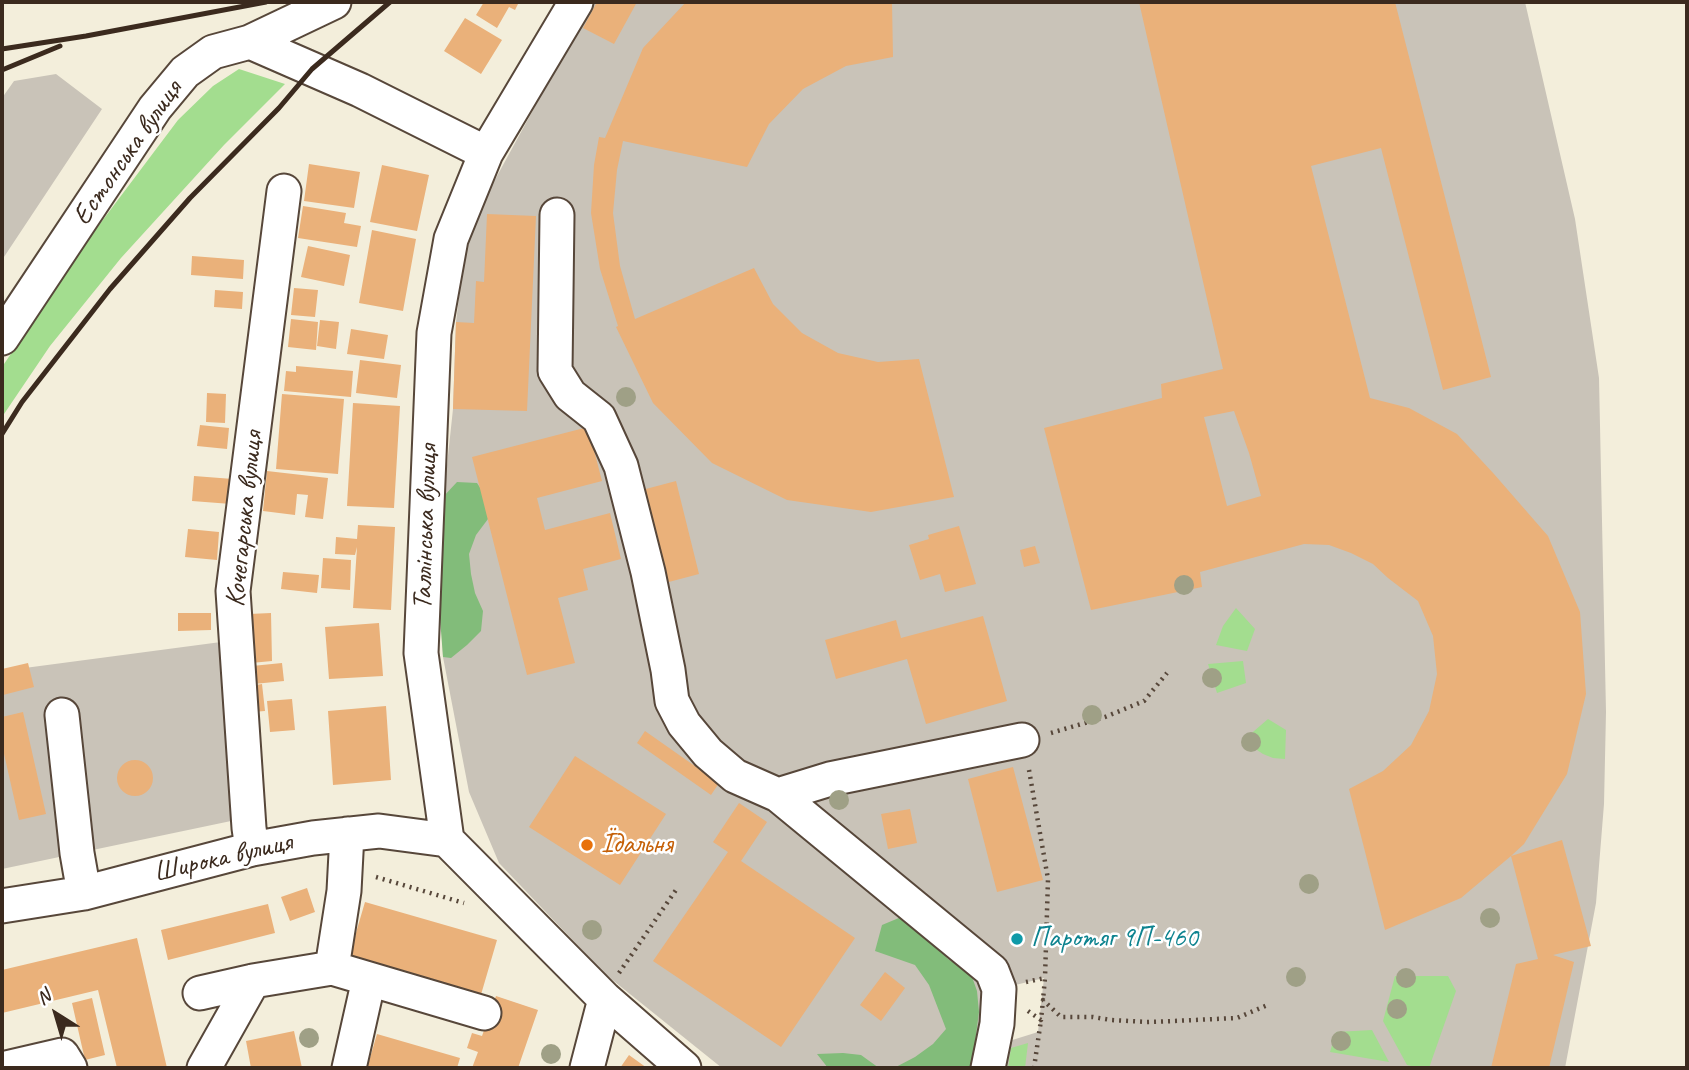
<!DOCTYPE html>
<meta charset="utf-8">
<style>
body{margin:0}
#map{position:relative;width:1689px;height:1070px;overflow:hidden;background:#f3eedb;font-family:Caveat,sans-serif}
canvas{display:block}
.frame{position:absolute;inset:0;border:4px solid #3b2a1e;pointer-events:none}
.north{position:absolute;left:21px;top:979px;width:70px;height:70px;-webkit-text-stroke:5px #fff;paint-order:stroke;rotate:323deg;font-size:19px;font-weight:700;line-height:28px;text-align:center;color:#3b2a1e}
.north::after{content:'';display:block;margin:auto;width:24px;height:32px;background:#3b2a1e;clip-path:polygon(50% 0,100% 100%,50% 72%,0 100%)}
</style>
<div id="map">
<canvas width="1689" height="1070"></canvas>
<div class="frame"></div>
<div class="north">N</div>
</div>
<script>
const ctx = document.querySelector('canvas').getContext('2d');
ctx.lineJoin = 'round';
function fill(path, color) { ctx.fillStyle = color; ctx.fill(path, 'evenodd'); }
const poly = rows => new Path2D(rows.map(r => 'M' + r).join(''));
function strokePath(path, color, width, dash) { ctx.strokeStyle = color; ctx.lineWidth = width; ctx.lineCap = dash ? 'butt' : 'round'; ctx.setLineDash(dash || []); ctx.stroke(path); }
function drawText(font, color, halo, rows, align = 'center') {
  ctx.font = font + ' Caveat,sans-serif'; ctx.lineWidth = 5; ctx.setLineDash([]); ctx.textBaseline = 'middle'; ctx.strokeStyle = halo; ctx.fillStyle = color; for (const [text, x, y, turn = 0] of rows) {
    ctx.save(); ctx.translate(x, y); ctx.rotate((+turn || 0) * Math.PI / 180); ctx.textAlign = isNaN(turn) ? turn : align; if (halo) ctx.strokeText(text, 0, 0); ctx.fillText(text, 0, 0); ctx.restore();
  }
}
fill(poly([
 [592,2,1525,2,1575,219,1599,378,1606,712,1604,804,1596,903,1565,1068,1002,1068,1006,1042,1038,1032,1044,978,999,989,972,1068,722,1068,605,974,499,863,469,792,443,657,438,549,453,409,456,322,467,231],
 [56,74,102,109,2,260,2,98,14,81],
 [221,642,231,821,2,869,2,671]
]), '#c9c3b8');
fill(poly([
 [239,69,285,84,224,145,121,258,50,346,2,417,2,367,87,241,178,120,213,86],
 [1236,608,1255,629,1247,651,1216,645,1223,626],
 [1243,661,1246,683,1217,693,1208,664],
 [1268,719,1286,730,1285,759,1273,758,1263,754,1254,748,1246,738],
 [1395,976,1448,976,1456,991,1429,1068,1420,1068,1407,1065,1383,1021],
 [1372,1030,1389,1062,1330,1052,1336,1032],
 [1028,1043,1025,1068,1008,1068,1011,1048]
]), '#a3dd8f');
fill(poly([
 [457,482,477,483,488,500,488,519,476,535,469,554,471,574,475,593,483,611,481,631,467,645,451,658,443,657,437,579,442,559,443,538,443,497],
 [906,915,917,924,948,959,971,974,977,991,979,1012,974,1050,987,1064,986,1068,894,1068,915,1057,933,1044,946,1029,929,985,915,965,875,951,882,925],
 [843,1053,861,1055,879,1068,828,1068,817,1054]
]), '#82bc7a');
fill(poly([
 [484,2,519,2,515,10,509,7,497,28,476,15],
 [597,2,637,2,614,44,583,28],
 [686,2,892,2,893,57,846,66,803,89,769,124,747,167,623,141,617,170,613,213,620,266,635,319,754,268,773,304,802,333,838,353,878,362,919,359,954,497,871,512,787,500,712,463,653,403,616,327,618,326,600,269,591,213,594,165,599,137,605,138,643,48],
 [1139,2,1395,2,1491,377,1443,390,1381,148,1311,166,1370,398,1409,408,1457,434,1494,474,1548,536,1580,612,1586,694,1567,774,1524,844,1511,856,1461,898,1385,930,1349,789,1383,771,1411,745,1429,711,1437,674,1433,636,1418,601,1388,578,1373,564,1351,553,1329,545,1304,544,1200,572,1202,587,1091,610,1044,428,1162,398,1161,384,1223,369],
 [1234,411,1249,453,1261,496,1227,506,1204,417],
 [465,18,502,40,481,74,444,51],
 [309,164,360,172,354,208,304,201],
 [382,165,429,175,417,231,370,222],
 [303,206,346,213,344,223,361,226,357,247,298,238],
 [487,214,536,216,527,411,453,409,456,322,474,323,476,281,484,282],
 [372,230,416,239,403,311,359,303],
 [308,246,350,255,344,286,301,277],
 [192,256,244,260,243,279,191,275],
 [294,288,318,290,315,317,291,315],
 [215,290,243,292,242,309,214,307],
 [291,319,318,322,316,350,288,347],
 [320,320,339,322,336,349,317,346],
 [351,329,388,335,384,359,347,354],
 [360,360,401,365,397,398,356,393],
 [296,366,353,371,351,397,284,391,286,371,296,372],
 [207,393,226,394,225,423,206,422],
 [282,394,344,399,338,474,276,469],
 [353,403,400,406,394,508,347,506],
 [200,425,229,428,227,449,197,446],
 [588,427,602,481,537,498,545,530,610,513,621,559,583,569,588,590,558,598,575,663,527,675,472,457],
 [267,471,328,478,323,519,305,517,308,495,297,494,295,515,263,511],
 [194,476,233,479,231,504,192,501],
 [676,481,699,574,665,583,642,490],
 [358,525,395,527,391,610,353,608,357,547,355,555,335,554,336,537,357,539],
 [959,526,976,584,945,592,940,574,920,580,909,545,929,539,928,535],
 [188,529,219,532,217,560,185,557],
 [1035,546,1040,563,1024,567,1020,550],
 [323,558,351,560,350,590,321,588],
 [283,572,319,575,317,593,281,589],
 [178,613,211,613,211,630,178,631],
 [271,613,272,661,251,663,249,614],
 [983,616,1007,701,926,724,907,659,836,679,825,640,896,620,901,638],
 [379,623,383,676,329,679,325,627],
 [28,663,34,687,3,695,2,669],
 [282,663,284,681,254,684,252,666],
 [262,684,265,711,252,712,249,686],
 [292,699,295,730,270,732,267,701],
 [386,706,391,780,333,785,328,711],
 [23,712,46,814,19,820,2,745,2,717],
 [645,731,719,783,711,795,637,743],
 [575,756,666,814,620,885,529,827],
 '117 778a18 18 0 1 1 36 0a18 18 0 1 1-36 0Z',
 [1013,767,1043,880,997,892,968,779],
 [739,803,767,822,741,861,855,938,781,1047,653,961,728,852,713,842],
 [910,809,917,843,888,849,881,814],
 [1562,840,1591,946,1553,955,1574,962,1549,1068,1491,1068,1516,964,1538,959,1511,856],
 [307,888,315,912,290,921,281,897],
 [365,902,497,940,480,998,348,960],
 [268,904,275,933,168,960,161,930],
 [137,938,167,1068,117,1068,98,990,2,1013,2,970],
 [885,972,905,988,881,1021,860,1005],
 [496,996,538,1010,518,1068,472,1068,478,1052,467,1048,472,1033,482,1036],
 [92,998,105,1055,85,1060,72,1003],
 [294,1031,302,1068,251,1068,246,1041],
 [377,1034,460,1058,457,1068,367,1068],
 [629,1055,647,1068,620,1068]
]), '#eab17a');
const minor = poly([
 [576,2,486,153,451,239,434,333,421,653,447,840,605,999,684,1068],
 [250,42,360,90,486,153],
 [557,215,555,371,570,395,599,418,621,466,648,572,668,670,672,701,684,724,708,753,735,776,778,795,992,971,999,989,997,1024,988,1068],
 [2,338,155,108,185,72,213,52,250,42,334,2],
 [62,715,77,853,84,893],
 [778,795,830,779,1022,740],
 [347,834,344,891,332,968,484,1013],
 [252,849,249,828,233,591,284,191],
 [2,906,84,893,252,849,313,838,379,831,447,840],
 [200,993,253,981,332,968],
 [6,1068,62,1055,70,1068],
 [204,1068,253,981],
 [349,1068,369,979],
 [587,1068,605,999]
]);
strokePath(minor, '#57473a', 37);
strokePath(poly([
 [1051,733,1105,717,1144,701,1167,673],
 [1029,770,1048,879,1045,978],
 [376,877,464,903],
 [619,973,678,887],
 [1026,982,1045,978,1043,1000],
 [1028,1011,1041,1020,1043,1000,1061,1017,1093,1017,1111,1020,1147,1022,1174,1021,1237,1018,1270,1004],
 [1034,1068,1041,1020]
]), '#57473a', 4.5, [2, 5]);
strokePath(minor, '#fff', 33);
strokePath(poly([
 [2,49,86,36,266,2],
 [2,70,60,46],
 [2,434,22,402,110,289,190,198,279,108,312,69,390,2]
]), '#3b2a1e', 5);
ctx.fillStyle = '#9fa086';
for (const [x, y] of [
 [626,397],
 [1184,585],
 [1212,678],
 [1092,715],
 [1251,742],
 [839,800],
 [1309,884],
 [1490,918],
 [592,930],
 [1296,977],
 [1406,978],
 [1397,1009],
 [309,1038],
 [1341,1041],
 [551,1054]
]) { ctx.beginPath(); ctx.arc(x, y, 10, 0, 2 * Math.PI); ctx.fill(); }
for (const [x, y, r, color] of [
 [587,845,7,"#e8710a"],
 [1017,939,7,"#0f9aa8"]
]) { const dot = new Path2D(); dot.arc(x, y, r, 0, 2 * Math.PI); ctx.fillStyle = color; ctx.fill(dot); strokePath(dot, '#fff', 2.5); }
drawText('28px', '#3b2a1e', '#fff', [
 ["Естонська вулиця",128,153,-55],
 ["Кочегарська вулиця",245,519,-84],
 ["Таллінська вулиця",426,527,-88],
 ["Широка вулиця",223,858,-13]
]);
drawText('28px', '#c56008', '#fff', [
 ["Їдальня",601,845]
], 'left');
drawText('28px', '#0d838f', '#fff', [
 ["Паротяг 9П-460",1031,939]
], 'left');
</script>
